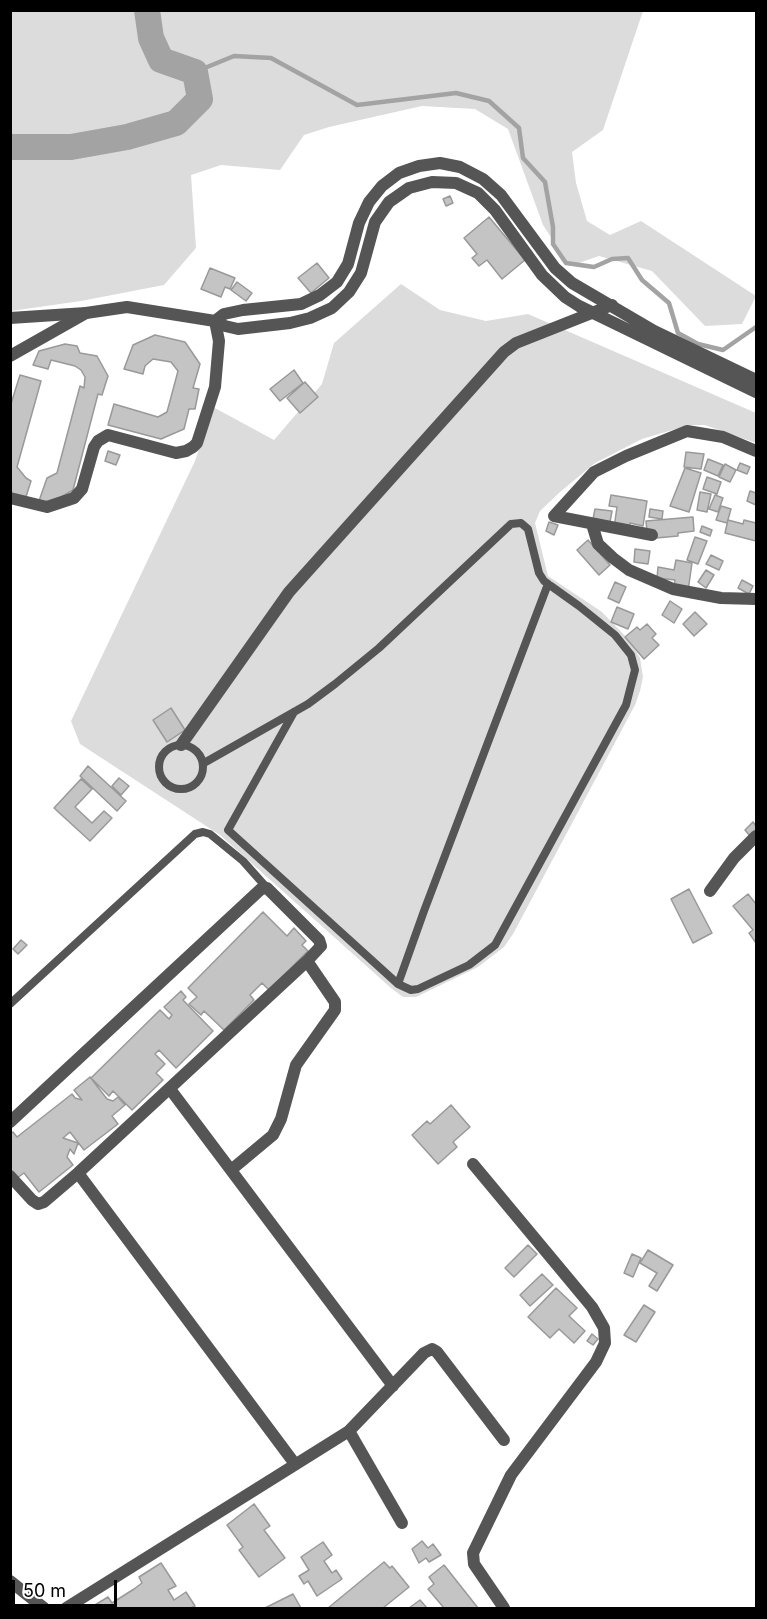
<!DOCTYPE html>
<style>
body{margin:0}
#map{position:relative;width:767px;height:1619px;overflow:hidden;background:#fff;font-family:Inter,sans-serif}
canvas{display:block}
.frame{position:absolute;inset:0;border:12px solid #000;pointer-events:none}
.scale{position:absolute;left:12px;top:1580px;width:105px;height:27px;box-sizing:border-box;border:3px solid #000;border-top:0;padding-left:8px;font-size:18px;line-height:21px;white-space:nowrap;color:#000;-webkit-text-stroke:4px #fff;paint-order:stroke}
</style>
<div id="map">
<canvas width="767" height="1619"></canvas>
<div class="frame"></div>
<div class="scale">50 m</div>
</div>
<script>
const ctx = document.querySelector('canvas').getContext('2d');
ctx.lineJoin = 'round';
function fill(path, color) { ctx.fillStyle = color; ctx.fill(path, 'evenodd'); }
const poly = rows => new Path2D(rows.map(r => 'M' + r).join(''));
function strokePath(path, color, width, dash) { ctx.strokeStyle = color; ctx.lineWidth = width; ctx.lineCap = dash ? 'butt' : 'round'; ctx.setLineDash(dash || []); ctx.stroke(path); }
fill(poly([
 [10,11,643,11,603,130,572,152,576,183,587,221,610,235,641,221,756,296,742,324,705,326,652,271,599,256,570,266,543,225,508,129,475,109,422,106,329,127,304,135,280,170,221,165,191,175,196,248,164,285,81,301,11,311],
 [401,284,440,310,486,321,528,314,756,413,756,443,705,425,689,425,642,439,595,463,560,492,540,511,535,523,548,576,602,612,629,640,640,658,643,677,640,691,635,705,513,934,504,947,478,967,416,997,403,997,391,988,220,835,80,744,71,721,195,461,213,407,274,440,322,384,334,343]
]), '#dcdcdc');
strokePath(poly([
 [195,72,234,56,271,58,357,105,456,93,489,101,519,128,523,158,545,182,553,227,553,244,566,263,594,267,612,259,628,258,642,280,669,303,678,333,698,344,723,350,756,327]
]), '#a3a3a3', 4.5);
strokePath(poly([
 [10,147,71,147,127,137,176,123,200,99,195,72,161,60,151,38,147,10]
]), '#a3a3a3', 26);
const building = poly([
 [450,196,453,203,446,206,443,199,450,196],
 [489,217,525,260,502,279,487,260,479,266,472,258,477,254,464,238,489,217],
 [317,263,329,278,311,293,298,278,317,263],
 [210,268,235,278,230,289,225,287,221,297,201,289,210,268],
 [237,282,252,293,246,301,231,290,237,282],
 [155,335,185,342,200,364,193,388,199,389,195,409,189,409,184,429,161,439,108,425,114,404,158,417,167,412,178,371,171,362,153,359,145,366,143,374,124,369,133,345,155,335],
 [65,344,77,346,80,353,97,356,108,376,102,395,98,394,73,490,51,503,39,501,47,478,57,473,80,386,84,388,85,377,81,370,75,366,51,360,48,369,33,365,39,351,65,344],
 [294,370,303,383,280,401,270,389,294,370],
 [20,375,41,381,17,467,26,478,31,481,25,500,10,496,10,407,20,375],
 [305,382,318,397,300,413,287,398,305,382],
 [108,451,120,455,116,465,105,461,108,451],
 [686,452,704,454,701,469,684,467,686,452],
 [708,459,723,465,718,476,704,470,708,459],
 [740,463,750,467,747,474,737,470,740,463],
 [725,464,736,470,730,482,719,477,725,464],
 [685,468,701,473,689,512,670,506,685,468],
 [707,477,721,482,717,494,703,489,707,477],
 [750,491,756,493,756,505,747,501,750,491],
 [700,492,711,494,707,512,697,510,700,492],
 [611,495,647,501,643,526,630,523,629,530,614,528,617,507,609,506,611,495],
 [715,495,723,498,718,512,709,509,715,495],
 [721,506,731,509,727,523,716,520,721,506],
 [595,509,612,511,610,522,593,519,595,509],
 [650,509,663,511,662,519,649,517,650,509],
 [693,517,694,531,678,533,678,536,656,538,647,531,646,521,693,517],
 [728,520,743,524,744,520,756,523,756,541,725,533,728,520],
 [549,522,558,525,554,535,546,531,549,522],
 [702,526,712,530,710,536,700,532,702,526],
 [695,537,707,541,698,564,687,560,695,537],
 [588,540,610,565,599,575,577,550,588,540],
 [635,549,650,551,648,564,634,562,635,549],
 [711,555,723,561,719,570,706,564,711,555],
 [676,560,692,563,688,591,674,589,675,580,657,578,658,567,674,570,676,560],
 [706,570,714,575,706,588,698,582,706,570],
 [742,580,753,586,749,594,738,588,742,580],
 [615,582,626,587,619,603,608,598,615,582],
 [670,601,682,609,674,623,662,615,670,601],
 [617,607,634,614,628,629,611,622,617,607],
 [695,612,707,624,694,636,683,624,695,612],
 [647,624,656,634,652,638,659,645,644,659,625,637,637,627,640,630,647,624],
 [171,708,185,730,167,742,153,720,171,708],
 [88,766,126,801,117,811,80,776,88,766],
 [119,778,129,786,121,795,112,786,119,778],
 [81,779,92,789,75,807,92,823,104,811,112,818,90,841,54,808,81,779],
 [753,822,756,826,756,830,750,836,745,830,753,822],
 [689,889,712,933,693,943,671,899,689,889],
 [748,894,756,904,756,943,749,933,753,930,733,906,748,894],
 [263,912,287,936,294,928,306,941,302,945,308,951,269,990,262,983,250,995,254,1000,224,1030,204,1011,201,1015,189,1004,197,997,188,988,263,912],
 [21,940,27,945,18,954,13,949,21,940],
 [181,991,186,997,183,1000,213,1031,176,1068,159,1050,155,1054,165,1064,156,1073,163,1080,132,1110,113,1091,109,1096,91,1078,160,1010,169,1019,172,1015,164,1007,181,991],
 [90,1077,107,1099,113,1101,118,1097,125,1105,112,1116,118,1124,84,1150,70,1132,63,1138,78,1143,74,1154,70,1149,67,1157,73,1165,39,1192,24,1173,17,1178,10,1169,10,1134,13,1132,17,1137,72,1094,75,1098,82,1100,74,1090,90,1077],
 [451,1105,470,1127,453,1142,457,1147,438,1164,412,1135,427,1121,430,1124,451,1105],
 [528,1245,537,1254,514,1277,505,1268,528,1245],
 [648,1250,673,1265,657,1291,649,1286,657,1273,640,1263,648,1250],
 [632,1254,641,1258,633,1277,624,1273,632,1254],
 [542,1274,553,1285,530,1306,520,1295,542,1274],
 [556,1288,577,1308,569,1316,585,1331,574,1343,559,1329,550,1338,528,1317,556,1288],
 [644,1305,655,1312,636,1342,624,1335,644,1305],
 [592,1334,598,1339,593,1345,587,1341,592,1334],
 [254,1504,270,1526,264,1530,285,1558,259,1577,239,1550,243,1547,227,1525,254,1504],
 [422,1541,428,1548,433,1544,441,1555,429,1562,426,1558,419,1563,412,1549,422,1541],
 [323,1542,332,1555,324,1561,332,1573,336,1570,342,1579,317,1596,308,1581,304,1584,299,1576,309,1570,301,1557,323,1542],
 [384,1562,390,1568,392,1566,409,1587,383,1608,328,1608,384,1562],
 [161,1563,176,1586,168,1590,174,1600,186,1592,195,1606,191,1608,90,1608,108,1597,112,1603,134,1589,142,1583,139,1577,161,1563],
 [444,1565,478,1608,444,1608,428,1589,434,1584,429,1577,444,1565],
 [293,1594,301,1608,265,1608,293,1594],
 [420,1600,427,1608,409,1608,420,1600]
]);
fill(building, '#c4c4c4');
strokePath(building, '#999', 1.5);
strokePath(poly([
 '159 767a22 22 0 1 1 44 0a22 22 0 1 1-44 0Z',
 [204,763,308,704,335,684,379,648,511,524,521,523,528,529,539,573,544,581,579,606,615,635,631,655,635,670,626,705,495,945,469,965,418,989,411,990,398,984,228,830,294,712],
 [398,984,424,911,548,584],
 [10,1004,195,834,203,832,210,834,243,861,267,888]
]), '#555', 8);
strokePath(poly([
 [10,318,86,313],
 [10,498,47,507,74,498,82,489,94,447,98,441,108,435,176,453,186,451,193,447,197,443,215,387,219,341,215,321],
 [592,524,598,544,613,558,629,570,673,589,721,598,756,599],
 [652,535,554,516,594,472,626,456,687,431,723,437,756,451],
 [181,745,289,592,504,352,516,343,612,305],
 [710,891,734,858,756,836],
 [170,1089,393,1386],
 [10,1122,261,889,267,888,319,940,321,946,307,961,78,1173,44,1202,38,1204,32,1200,10,1176],
 [473,1164,592,1307,604,1328,605,1343,596,1362,511,1475,473,1553,474,1564,504,1608],
 [231,1170,273,1135,281,1119,296,1065,335,1010,335,1002,307,961],
 [78,1173,295,1464],
 [349,1431,402,1523],
 [66,1608,349,1431,424,1353,432,1349,437,1352,504,1440]
]), '#555', 12);
strokePath(poly([
 [215,321,224,314,243,310,301,304,320,295,337,282,348,264,359,223,369,202,382,186,399,173,419,166,440,163,460,167,483,179,501,195,555,268,572,283,654,331,756,380],
 [10,356,86,313,127,307,215,321,225,326,238,329,290,323,310,318,332,308,349,292,361,273,375,222,389,202,409,188,432,182,456,183,478,193,495,210,542,275,565,297,579,306,756,392],
 [10,1581,44,1608]
]), '#555', 12);
</script>
